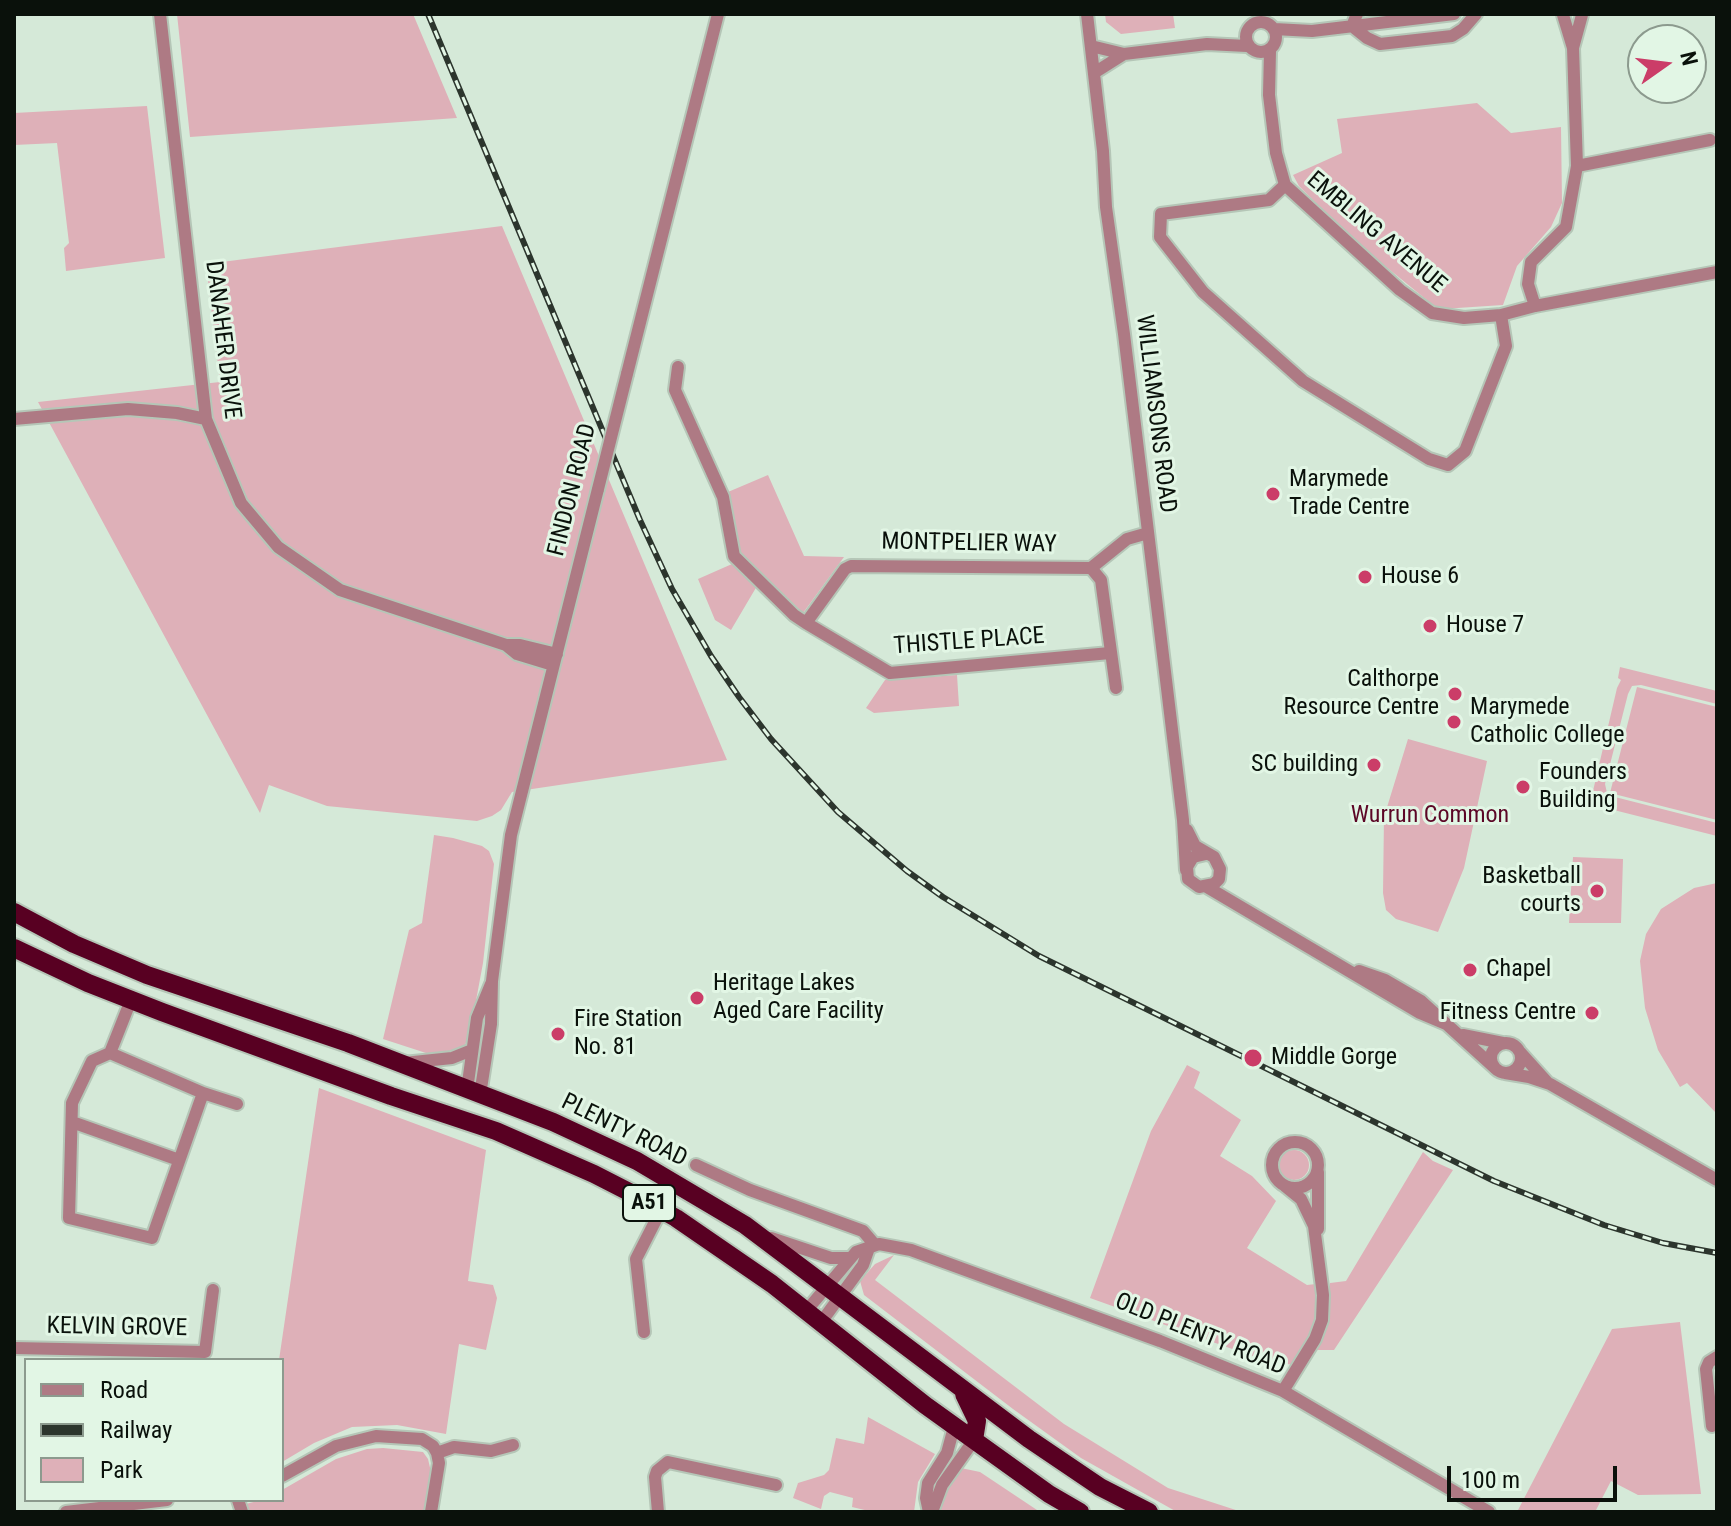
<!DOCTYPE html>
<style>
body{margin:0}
#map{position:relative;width:1731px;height:1526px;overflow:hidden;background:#d5e9d8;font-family:"Roboto Condensed",sans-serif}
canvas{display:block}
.frame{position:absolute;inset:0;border:16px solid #0a110b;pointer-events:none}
.legend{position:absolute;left:24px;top:1358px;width:260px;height:144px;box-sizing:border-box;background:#e2f6e5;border:2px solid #8c9a8e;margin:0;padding:10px 14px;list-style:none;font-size:24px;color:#0a110b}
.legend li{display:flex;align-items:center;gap:16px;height:40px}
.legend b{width:40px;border:2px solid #8c9a8e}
.north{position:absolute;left:1627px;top:24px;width:80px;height:80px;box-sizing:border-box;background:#e2f6e5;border:2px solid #8c9a8e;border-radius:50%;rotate:76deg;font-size:22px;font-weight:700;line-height:32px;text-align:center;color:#0a110b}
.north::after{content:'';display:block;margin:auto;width:28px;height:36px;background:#cb3d68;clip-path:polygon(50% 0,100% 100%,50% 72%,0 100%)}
.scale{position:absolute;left:1447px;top:1466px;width:170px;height:36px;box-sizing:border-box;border:4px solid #0a110b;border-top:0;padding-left:10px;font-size:24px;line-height:28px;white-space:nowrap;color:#0a110b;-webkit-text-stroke:6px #e2f6e5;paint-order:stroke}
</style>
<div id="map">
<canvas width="1731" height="1526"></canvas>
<div class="frame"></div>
<ul class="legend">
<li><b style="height:10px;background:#ae7a84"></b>Road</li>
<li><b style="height:10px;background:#2c352d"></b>Railway</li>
<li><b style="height:22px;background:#deb0b8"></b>Park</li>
</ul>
<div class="north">N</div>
<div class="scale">100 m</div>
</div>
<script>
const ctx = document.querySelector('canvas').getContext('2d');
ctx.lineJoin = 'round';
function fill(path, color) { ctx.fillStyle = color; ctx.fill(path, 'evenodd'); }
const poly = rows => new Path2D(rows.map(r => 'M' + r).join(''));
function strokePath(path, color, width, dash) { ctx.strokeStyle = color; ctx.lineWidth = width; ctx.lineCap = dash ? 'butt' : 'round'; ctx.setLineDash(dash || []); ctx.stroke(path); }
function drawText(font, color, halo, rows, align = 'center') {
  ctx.font = font + ' "Roboto Condensed",sans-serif'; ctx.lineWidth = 6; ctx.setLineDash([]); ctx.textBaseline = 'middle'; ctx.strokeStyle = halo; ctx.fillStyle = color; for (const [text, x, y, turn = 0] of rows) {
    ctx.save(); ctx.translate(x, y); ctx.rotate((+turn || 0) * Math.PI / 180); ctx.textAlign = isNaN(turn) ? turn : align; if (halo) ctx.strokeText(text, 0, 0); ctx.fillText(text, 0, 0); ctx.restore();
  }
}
fill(poly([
 [177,14,413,14,457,118,190,137],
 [1105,14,1173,14,1175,28,1121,34,1106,22],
 [1477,103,1511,133,1561,127,1562,203,1551,227,1517,266,1503,305,1442,309,1433,305,1353,240,1299,186,1293,175,1342,153,1337,119],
 [147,106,165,258,66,271,64,248,69,243,57,143,14,145,14,113],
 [502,226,727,760,512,792,501,810,492,816,477,821,327,806,269,785,260,813,38,402,220,382,206,264],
 [768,475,804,556,844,557,803,613,740,552,728,492],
 [732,564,757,586,731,630,715,620,698,579],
 [1620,667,1717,691,1717,704,1641,685,1632,686,1628,694,1605,784,1607,793,1611,796,1717,823,1717,836,1586,803,1589,791,1593,791,1617,688,1621,680,1618,678],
 [957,675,959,706,874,713,866,708,885,680],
 [1637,687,1717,707,1717,820,1610,793],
 [1408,739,1487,761,1464,868,1438,932,1396,919,1386,910,1383,893,1384,817],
 [434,835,453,838,482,846,489,851,494,864,483,963,470,1033,465,1045,457,1052,444,1055,426,1053,383,1039,409,930,422,923],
 [1573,857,1623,859,1621,923,1569,923],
 [1717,883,1717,1114,1687,1083,1680,1087,1658,1050,1645,1008,1640,961,1646,934,1661,909,1694,888],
 [1187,1065,1200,1072,1194,1088,1241,1120,1220,1156,1252,1176,1276,1201,1247,1248,1307,1285,1316,1284,1315,1321,1307,1342,1292,1365,1249,1355,1090,1298,1151,1131],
 [319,1088,486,1150,468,1281,493,1285,497,1298,486,1350,459,1344,446,1434,397,1425,352,1427,314,1443,282,1462,282,1360,279,1360],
 '1279 1165a15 15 0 1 1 30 0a15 15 0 1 1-30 0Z',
 [1423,1152,1433,1161,1453,1170,1334,1350,1316,1350,1327,1321,1330,1283,1346,1281],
 [894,1255,875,1280,1064,1424,1168,1488,1242,1512,1177,1512,1081,1458,1013,1409,864,1295,860,1281,875,1264],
 [1680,1322,1701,1494,1638,1495,1611,1481,1595,1512,1517,1512,1612,1329],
 [868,1417,935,1454,918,1482,914,1512,873,1512,852,1507,853,1498,830,1492,824,1496,821,1509,793,1498,798,1483,824,1475,829,1470,836,1438,864,1444],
 [383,1448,423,1452,428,1459,431,1472,425,1512,246,1512,246,1504,261,1500,282,1500,282,1490,336,1459,367,1449],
 [961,1468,980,1472,1040,1512,939,1512,943,1493]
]), '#deb0b8');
const minor = poly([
 [160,14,206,419,241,503,278,547,340,590,506,645,520,645,557,654],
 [1087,14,1103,151,1106,207,1124,334,1183,820,1186,870],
 [1357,14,1352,26,1367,38,1380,44,1452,36,1463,29,1476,14],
 '1246 37a15 15 0 1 1 30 0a15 15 0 1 1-30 0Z',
 [1274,29,1312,31,1454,14],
 [1091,46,1124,54,1207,44,1247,46],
 [1573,48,1582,15],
 [1270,51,1269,95,1276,153,1285,185,1400,290,1432,313,1464,318,1501,315,1535,306,1717,272],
 [1094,73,1124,54],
 [1577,166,1710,140],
 [1285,185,1269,200,1161,214,1160,237,1203,292,1303,381,1429,459,1448,465,1465,451,1506,346,1501,315],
 [1535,306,1528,284,1531,262,1566,227,1577,166,1573,48,1563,15],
 [678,367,675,390,723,497,734,556,794,615,806,623,890,673,1110,653],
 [627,374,718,14],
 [14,419,128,409,177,413,206,419],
 [1091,568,1101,580,1116,688],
 [806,623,845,569,851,566,1091,568,1127,539,1148,533],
 [506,645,517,654,553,665],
 [1187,830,1195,846,1214,857,1220,869,1219,879,1214,884,1199,887,1188,879,1187,867,1193,857,1206,854],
 [1207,887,1420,1013,1446,1024],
 [1359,971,1385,980,1421,1001,1495,1068],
 [1463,1035,1503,1043],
 '1491 1058a15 15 0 1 1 30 0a15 15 0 1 1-30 0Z',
 [1520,1052,1547,1082],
 [110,1053,203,1093,152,1238,69,1218,72,1103,92,1061,110,1053,131,1000],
 [404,1063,452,1058,472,1050],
 [1505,1073,1529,1077,1550,1084,1717,1180],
 [467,1090,477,1018,491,984],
 [203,1093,237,1104],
 [480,1095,491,1024,492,981,511,835,598,489],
 [72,1122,179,1160],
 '1272 1165a23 23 0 1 1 46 0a23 23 0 1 1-46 0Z',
 [696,1165,750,1190,863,1231,875,1245],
 [1318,1229,1318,1172],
 [771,1238,831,1258,848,1258],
 [807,1310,856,1252,879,1244,911,1250,1160,1341,1283,1391,1489,1512],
 [822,1321,863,1265,869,1248],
 [644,1332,636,1259,661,1210],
 [14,1348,205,1352,213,1290],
 [1283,1391,1315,1339,1322,1320,1323,1295,1314,1226,1301,1199,1285,1186],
 [1712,1426,1706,1369,1709,1362,1717,1357],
 [282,1476,336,1446,376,1436,422,1439,433,1446,437,1453,454,1447,491,1451,513,1445],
 [238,1500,242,1512],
 [66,1512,167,1500],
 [431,1512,439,1463,437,1453],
 [658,1512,655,1477,657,1471,668,1462,776,1485],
 [929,1512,926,1498,928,1483,947,1453,954,1427],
 [932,1512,942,1485,974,1440]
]);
const highway = poly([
 [14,912,74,944,147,975,348,1043,553,1122,637,1161,745,1225,1029,1439,1100,1487,1149,1512],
 [14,948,88,983,162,1012,391,1096,496,1131,594,1174,637,1196,676,1218,772,1284,925,1405,1049,1494,1080,1512],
 [964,1394,977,1421,974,1440]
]);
strokePath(minor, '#b5c6b7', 16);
strokePath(highway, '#b5c6b7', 22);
strokePath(minor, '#ae7a84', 12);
strokePath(highway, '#580022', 18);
const rail = poly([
 [428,14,640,520,672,589,711,656,739,697,771,739,838,812,907,871,943,897,1039,956,1494,1181,1604,1225,1663,1243,1717,1253]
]);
strokePath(rail, '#2c352d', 6);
strokePath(rail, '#e2f6e5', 3, [9]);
const minorBridge = poly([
 [598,489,627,374]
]);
strokePath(minorBridge, '#b5c6b7', 16, []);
strokePath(minorBridge, '#ae7a84', 12);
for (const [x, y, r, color] of [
 [1273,494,8,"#cb3d68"],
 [1365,577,8,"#cb3d68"],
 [1430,626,8,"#cb3d68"],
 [1455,694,8,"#cb3d68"],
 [1454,722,8,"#cb3d68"],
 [1374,765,8,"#cb3d68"],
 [1523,787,8,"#cb3d68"],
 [1597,891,8,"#cb3d68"],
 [1470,970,8,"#cb3d68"],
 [697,998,8,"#cb3d68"],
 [1592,1013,8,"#cb3d68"],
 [558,1034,8,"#cb3d68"],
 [1253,1058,10,"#cb3d68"]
]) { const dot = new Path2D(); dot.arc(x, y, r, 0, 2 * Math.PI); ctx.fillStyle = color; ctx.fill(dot); strokePath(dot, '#e2f6e5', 3); }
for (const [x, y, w] of [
 [649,1203,52]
]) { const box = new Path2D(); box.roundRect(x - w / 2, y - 18, w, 36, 6); ctx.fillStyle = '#e2f6e5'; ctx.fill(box); strokePath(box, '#0a110b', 2); }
drawText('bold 22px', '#0a110b', null, [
 ["A51",649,1203]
]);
drawText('24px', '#0a110b', '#e2f6e5', [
 ["EMBLING AVENUE",1376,233,40],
 ["DANAHER DRIVE",222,340,83],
 ["WILLIAMSONS ROAD",1155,414,83],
 ["FINDON ROAD",573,490,-76],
 ["MONTPELIER WAY",969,544,1],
 ["THISTLE PLACE",969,642,-4],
 ["PLENTY ROAD",624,1131,26],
 ["KELVIN GROVE",117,1328,1],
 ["OLD PLENTY ROAD",1200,1335,22]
]);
drawText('24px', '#0a110b', '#e2f6e5', [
 ["Marymede",1289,480],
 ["Trade Centre",1289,508],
 ["House 6",1381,577],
 ["House 7",1446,626],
 ["Calthorpe",1439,680,"right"],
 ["Resource Centre",1439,708,"right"],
 ["Marymede",1470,708],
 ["Catholic College",1470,736],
 ["SC building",1358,765,"right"],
 ["Founders",1539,773],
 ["Building",1539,801],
 ["Basketball",1581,877,"right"],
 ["courts",1581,905,"right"],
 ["Chapel",1486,970],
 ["Heritage Lakes",713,984],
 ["Aged Care Facility",713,1012],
 ["Fitness Centre",1576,1013,"right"],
 ["Fire Station",574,1020],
 ["No. 81",574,1048],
 ["Middle Gorge",1271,1058]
], 'left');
drawText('24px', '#5c0626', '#e2f6e5', [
 ["Wurrun Common",1430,816]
]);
</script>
